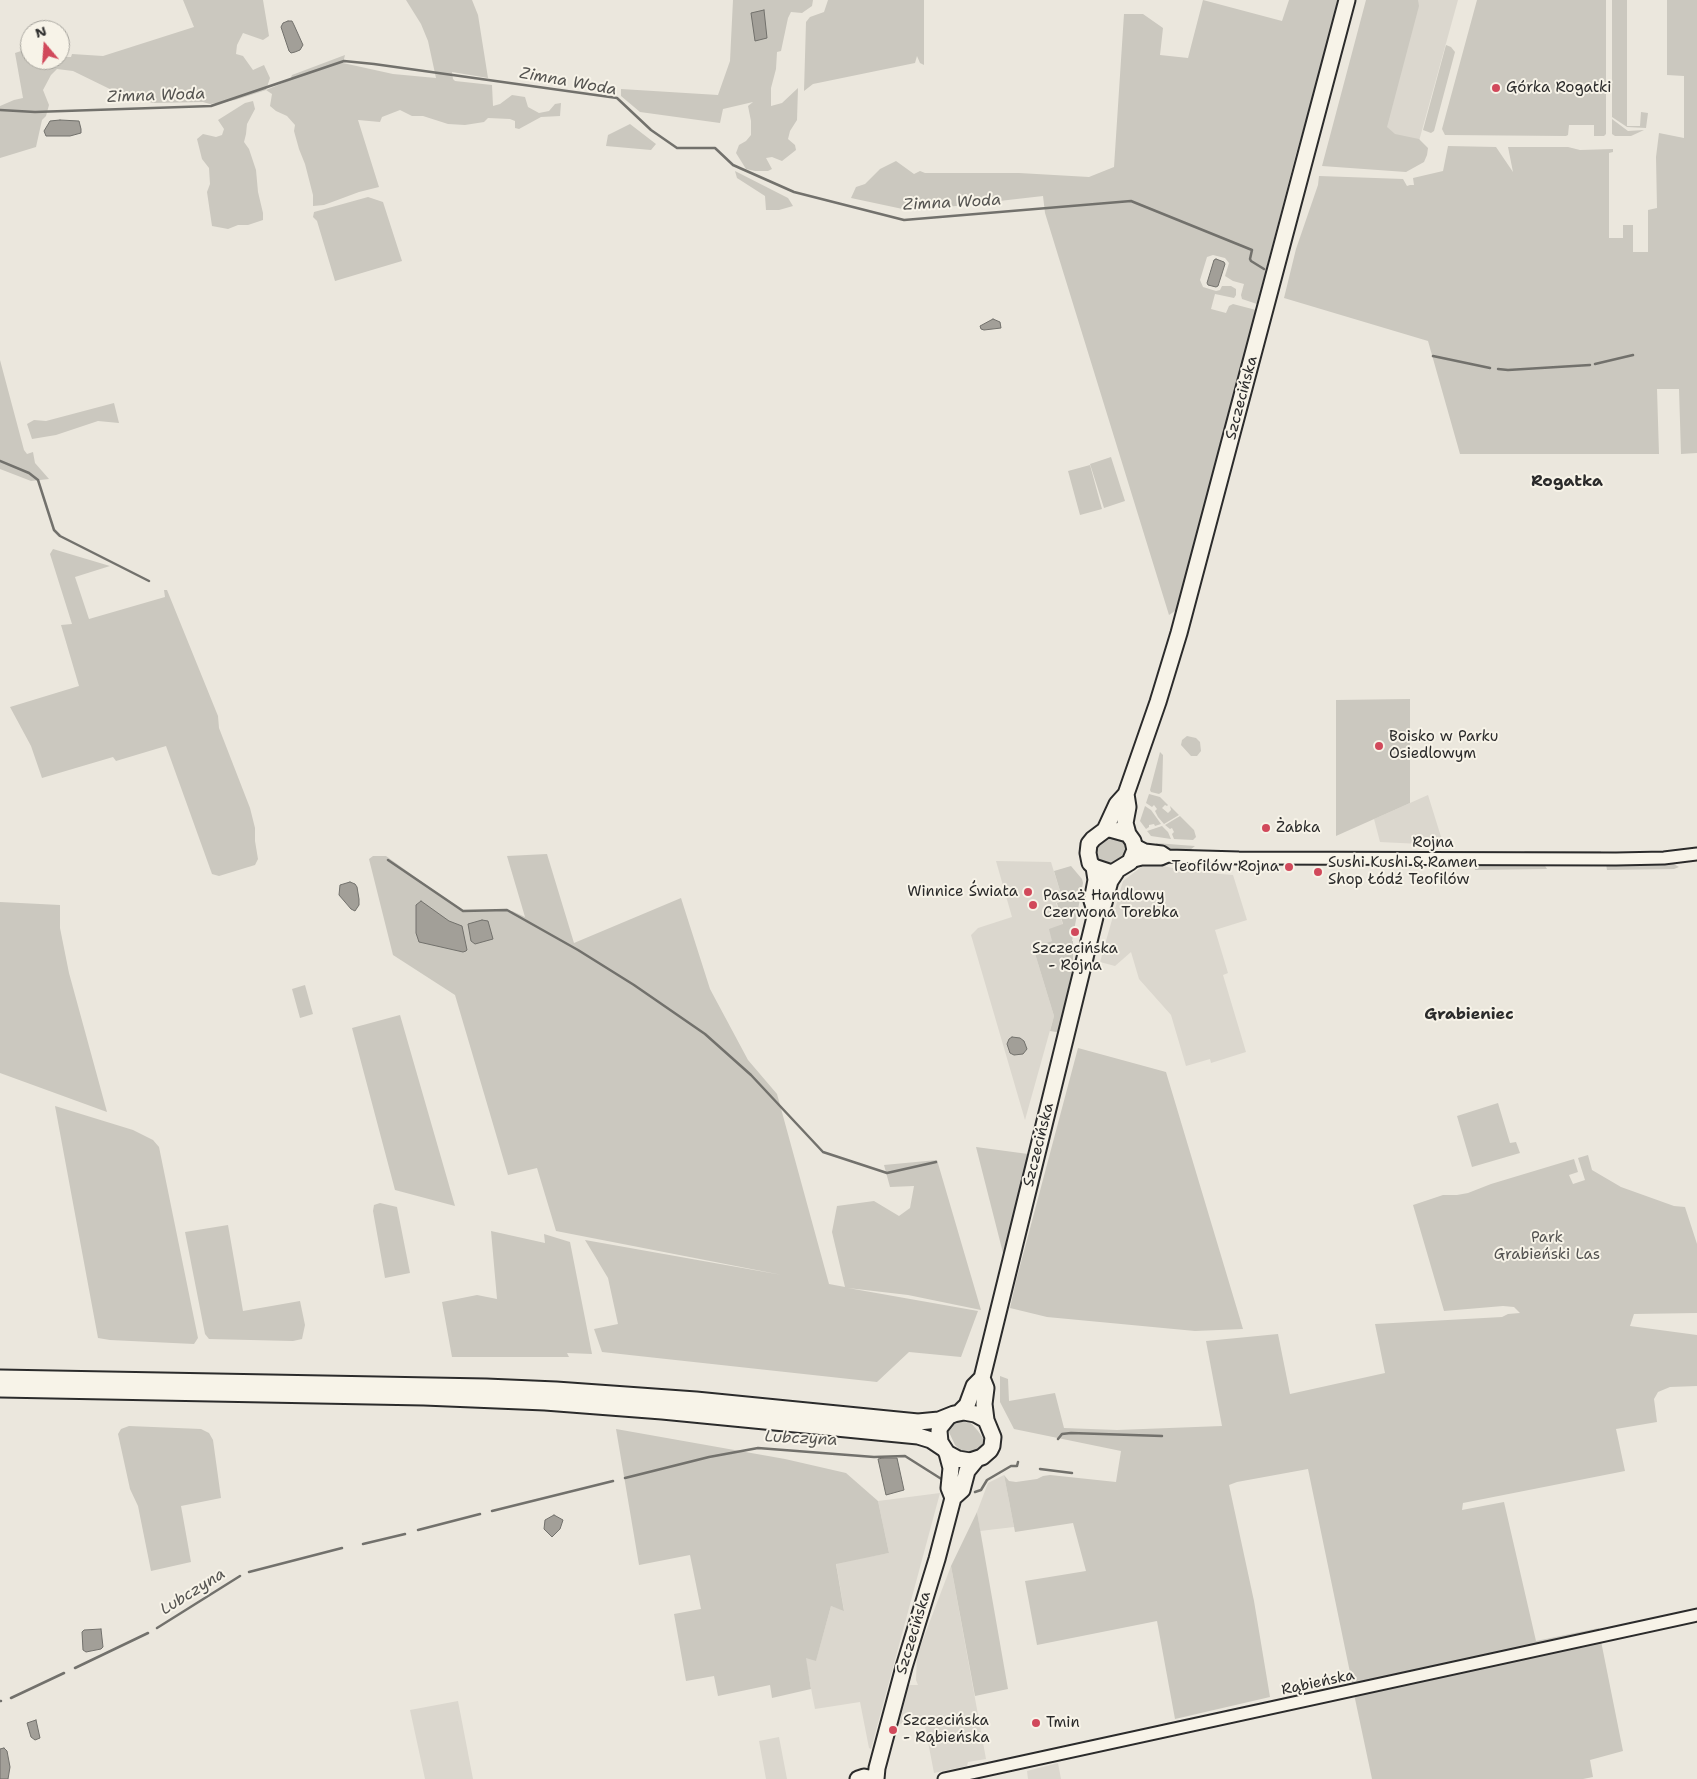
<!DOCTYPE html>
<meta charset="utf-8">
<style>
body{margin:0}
#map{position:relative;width:1697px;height:1779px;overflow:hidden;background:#ebe7dd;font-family:"Shantell Sans",sans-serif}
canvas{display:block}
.north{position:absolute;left:20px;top:20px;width:50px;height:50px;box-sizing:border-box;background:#f7f3e8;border:1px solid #a5a39c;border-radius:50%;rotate:342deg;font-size:14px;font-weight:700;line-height:20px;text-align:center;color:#2b2b2b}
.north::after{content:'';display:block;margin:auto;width:18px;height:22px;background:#d1495b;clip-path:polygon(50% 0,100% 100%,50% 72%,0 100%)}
</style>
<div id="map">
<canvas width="1697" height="1779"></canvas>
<div class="north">N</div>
</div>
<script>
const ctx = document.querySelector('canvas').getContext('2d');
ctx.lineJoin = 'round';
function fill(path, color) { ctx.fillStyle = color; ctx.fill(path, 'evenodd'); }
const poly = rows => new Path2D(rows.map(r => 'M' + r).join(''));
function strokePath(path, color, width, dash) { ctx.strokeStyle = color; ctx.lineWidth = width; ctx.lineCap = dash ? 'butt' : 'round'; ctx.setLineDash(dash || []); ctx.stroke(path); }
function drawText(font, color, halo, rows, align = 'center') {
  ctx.font = font + ' "Shantell Sans",sans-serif'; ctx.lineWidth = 4; ctx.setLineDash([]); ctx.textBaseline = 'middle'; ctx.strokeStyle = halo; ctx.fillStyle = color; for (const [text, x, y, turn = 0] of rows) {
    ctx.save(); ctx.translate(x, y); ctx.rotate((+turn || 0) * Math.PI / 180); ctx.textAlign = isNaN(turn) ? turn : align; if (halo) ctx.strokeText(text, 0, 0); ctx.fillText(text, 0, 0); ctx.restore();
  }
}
fill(poly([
 [1410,0,1458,0,1419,141,1378,131],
 [1428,795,1442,840,1421,844,1380,842,1374,819],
 [996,861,1051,862,1063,901,1056,903,1063,925,1052,941,1033,947,1054,1016,1025,1120,971,935,978,928,1012,917],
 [1144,865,1159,865,1186,871,1233,875,1247,920,1215,930,1228,973,1223,975,1246,1052,1211,1063,1210,1059,1186,1066,1171,1015,1139,979,1131,952,1115,966,1100,962,1123,881],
 [1004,1475,1014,1527,980,1531,977,1512,988,1483],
 [940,1493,871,1749,869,1748,860,1702,815,1709,805,1657,816,1660,831,1606,844,1610,836,1563,889,1553,878,1501],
 [951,1566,986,1759,968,1762,967,1766,934,1773,924,1721,899,1724,909,1685,918,1685,916,1680,917,1655],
 [458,1701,473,1779,425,1779,410,1710],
 [779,1737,787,1779,766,1779,759,1741],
 [1058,1763,1061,1779,1028,1779,1027,1771]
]), '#dbd7ce');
fill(poly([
 [183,0,263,0,269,36,263,40,243,33,237,45,236,54,243,56,253,70,264,65,270,78,266,90,290,80,292,75,345,55,343,63,393,74,436,78,428,41,421,24,406,0,472,0,478,15,488,78,452,72,453,79,455,81,492,85,493,106,500,104,512,95,525,97,528,107,539,113,549,111,555,104,561,103,560,116,541,117,519,129,515,128,515,121,510,119,488,118,484,122,465,125,448,124,423,116,412,116,400,110,382,117,380,122,358,120,379,187,359,192,324,205,313,206,313,195,305,164,299,149,294,131,295,125,287,116,276,111,270,106,272,94,266,90,235,100,210,104,203,102,153,103,118,93,73,71,57,69,51,75,43,90,49,105,46,116,42,120,36,147,0,158,0,106,14,100,23,98,15,53,30,48,30,60,60,60,60,55,62,57,71,57,72,54,103,56,194,27],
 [733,0,813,0,812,6,802,13,791,12,788,18,781,51,777,52,776,69,771,88,771,106,782,103,798,88,797,120,790,131,788,139,795,145,796,150,782,161,772,157,766,158,772,169,768,171,755,171,746,169,736,153,739,145,746,141,751,135,751,121,748,106,753,102,723,109,720,123,640,112,621,96,621,89,718,95,730,61],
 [828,0,924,0,924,65,920,63,917,56,915,63,813,84,804,91,806,22,810,17,824,12],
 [1203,0,1282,21,1289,0,1341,0,1296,154,1257,304,1242,299,1241,295,1244,284,1233,281,1225,276,1229,263,1225,258,1213,255,1207,257,1200,280,1203,287,1216,291,1220,290,1222,286,1231,286,1236,289,1236,295,1234,298,1215,294,1211,309,1226,313,1229,306,1233,304,1256,310,1178,609,1169,615,1045,213,1043,196,912,211,851,198,856,187,865,184,880,169,896,161,914,174,920,171,925,173,1019,173,1089,177,1114,167,1124,14,1143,14,1163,28,1160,55,1188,58],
 [1366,0,1418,0,1419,6,1387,127,1395,134,1419,139,1428,148,1427,155,1424,162,1406,172,1322,166],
 [1477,0,1606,0,1606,134,1604,136,1594,136,1594,125,1569,125,1568,135,1566,136,1445,135,1442,129],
 [1612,0,1627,0,1627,126,1640,126,1641,112,1648,113,1646,128,1627,127,1612,117],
 [1667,0,1697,0,1697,453,1681,454,1679,389,1657,389,1659,454,1460,454,1428,341,1284,298,1296,249,1318,185,1319,176,1403,179,1407,186,1410,185,1414,185,1413,178,1443,171,1448,146,1496,147,1513,172,1508,147,1568,147,1580,150,1613,149,1613,152,1609,153,1609,238,1623,238,1623,225,1633,225,1633,252,1648,252,1648,210,1657,208,1656,157,1659,133,1684,138,1684,76,1667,75],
 [1446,45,1451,47,1455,52,1434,131,1431,133,1423,130],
 [253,101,255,109,247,124,246,134,244,142,249,149,256,170,258,192,263,213,263,220,248,225,238,225,228,229,212,226,207,192,210,184,209,168,202,159,197,139,203,134,216,137,222,135,224,129,218,120,245,103],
 [1612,119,1628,131,1644,130,1631,136,1615,136,1612,134],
 [630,124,656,144,651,150,606,146,608,135],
 [735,171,788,198,793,206,779,210,766,210,765,196,737,178],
 [368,197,383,202,402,261,335,281,317,221,313,217,314,212],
 [0,360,24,450,27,454,33,452,35,463,49,479,31,481,0,469],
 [114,403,119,423,98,421,56,435,32,439,27,424,34,420,46,421],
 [1111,457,1125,501,1104,508,1090,464],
 [1090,465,1102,509,1080,515,1068,471],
 [53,549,110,566,75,577,89,619,165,597,164,590,167,590,218,716,219,728,250,808,255,828,255,841,258,859,255,865,219,876,212,874,166,746,116,761,113,757,42,778,31,746,10,707,79,686,61,625,72,624,50,554],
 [1410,699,1410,803,1336,836,1336,700],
 [1187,736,1196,738,1200,742,1201,751,1197,756,1191,756,1181,745,1182,740],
 [1160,752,1163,755,1162,792,1159,794,1151,792,1150,790],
 [1149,794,1160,797,1168,805,1167,806,1165,805,1162,808,1168,813,1171,810,1170,806,1179,815,1164,824,1158,817,1155,811,1157,809,1154,805,1152,807,1146,803],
 [1145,806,1151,810,1161,824,1155,826,1154,824,1149,825,1149,827,1146,829,1140,821],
 [1180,816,1194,830,1196,837,1193,840,1174,839,1172,834,1174,832,1172,828,1170,829,1165,825],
 [1162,826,1168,832,1171,839,1151,836,1147,831],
 [1112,834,1121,837,1127,848,1126,853,1122,858,1109,867,1098,860,1095,852,1098,845],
 [1156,843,1181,845,1195,846,1190,850,1183,851,1155,848],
 [1524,851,1601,851,1601,853,1526,853],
 [547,854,574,943,681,898,710,989,748,1060,777,1094,829,1284,845,1287,832,1232,837,1206,874,1201,899,1216,910,1208,914,1186,890,1187,884,1165,937,1160,981,1310,908,1295,848,1288,978,1311,961,1357,909,1352,877,1382,602,1352,594,1329,618,1324,608,1278,585,1240,782,1275,556,1231,537,1168,508,1175,455,995,393,955,369,859,373,856,386,856,461,910,512,911,525,917,507,856],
 [1672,863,1679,867,1674,869,1607,870,1606,864],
 [1475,864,1544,864,1547,869,1475,870],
 [1071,866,1082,879,1083,883,1072,941,1073,941,1073,964,1060,1031,1056,1032,1050,1031,1054,1016,1033,947,1052,941,1049,929,1063,924,1057,903,1063,901,1054,871],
 [0,902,60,905,60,928,69,973,107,1112,0,1073],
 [305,985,313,1014,300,1018,292,989],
 [400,1015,455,1206,395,1190,352,1028],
 [1078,1048,1166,1072,1243,1329,1195,1331,1047,1317,1010,1308,1016,1281],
 [1498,1103,1510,1143,1516,1142,1520,1153,1472,1167,1457,1116],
 [55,1106,133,1130,153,1140,159,1147,198,1338,194,1344,110,1340,98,1338],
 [976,1147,1028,1154,1030,1159,1006,1254,1003,1253],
 [1588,1155,1592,1170,1621,1187,1674,1206,1685,1207,1697,1244,1697,1313,1634,1314,1630,1326,1697,1335,1697,1386,1670,1387,1658,1392,1654,1399,1657,1422,1616,1429,1625,1471,1463,1503,1462,1510,1504,1502,1536,1641,1599,1628,1600,1633,1353,1687,1308,1469,1237,1482,1229,1485,1254,1601,1270,1697,1175,1719,1157,1621,1037,1645,1025,1581,1086,1571,1073,1523,1015,1532,1004,1475,1009,1481,1016,1482,1037,1479,1043,1476,1050,1475,1116,1482,1121,1451,1014,1429,1000,1402,1000,1376,1008,1379,1009,1401,1055,1393,1064,1428,1117,1430,1222,1426,1206,1341,1278,1334,1290,1394,1385,1373,1375,1324,1502,1317,1508,1314,1520,1313,1514,1307,1503,1306,1444,1311,1413,1205,1443,1195,1457,1195,1468,1193,1491,1184,1574,1159,1578,1172,1569,1175,1573,1184,1585,1180,1578,1158],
 [380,1203,397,1207,410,1273,385,1278,373,1211,374,1205],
 [228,1225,243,1311,300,1301,305,1325,302,1339,293,1341,209,1339,205,1334,185,1232],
 [491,1231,545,1243,544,1234,570,1242,592,1354,567,1353,569,1357,452,1357,442,1302,477,1295,497,1299],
 [960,1421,971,1423,978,1431,985,1441,978,1450,966,1452,960,1450,955,1445,948,1430,953,1424],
 [129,1426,201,1429,209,1433,213,1440,221,1498,181,1506,191,1562,151,1571,138,1506,130,1489,118,1434,121,1429],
 [616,1429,785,1459,846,1473,878,1501,889,1553,836,1564,844,1611,831,1606,816,1661,806,1658,811,1689,772,1698,770,1685,718,1696,714,1676,686,1681,674,1614,701,1609,690,1555,639,1565],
 [977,1512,1008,1689,975,1696,951,1566],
 [1601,1641,1623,1751,1590,1760,1593,1777,1583,1779,1372,1779,1354,1694]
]), '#cbc8bf');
const water = poly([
 [764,10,767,38,755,41,751,13,764,10],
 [288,21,292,21,294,25,303,45,300,50,295,52,291,53,289,51,281,27,283,23,288,21],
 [60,120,79,121,81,129,81,133,70,136,46,136,44,131,50,121,60,120],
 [1216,259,1224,262,1225,264,1218,286,1216,287,1208,285,1207,283,1214,260,1216,259],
 [993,319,1000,322,1001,328,984,330,981,329,980,326,993,319],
 [350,882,355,884,357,887,359,899,359,905,355,911,351,909,339,895,340,885,350,882],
 [421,901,449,921,462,926,467,950,466,951,463,952,419,942,416,933,416,905,421,901],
 [482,920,488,921,493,939,475,944,471,941,468,924,482,920],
 [1012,1037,1020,1038,1024,1041,1027,1049,1023,1054,1014,1055,1010,1053,1007,1044,1009,1039,1012,1037],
 [883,1458,897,1458,904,1490,886,1495,878,1459,883,1458],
 [554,1515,563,1520,560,1529,552,1537,544,1529,545,1520,554,1515],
 [101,1629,103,1647,101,1649,86,1652,83,1650,82,1632,84,1630,101,1629],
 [36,1720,40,1738,35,1740,31,1737,27,1723,36,1720],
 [4,1748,7,1751,10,1767,8,1779,0,1779,0,1749,4,1748]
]);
fill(water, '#a29f98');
strokePath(water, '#72716c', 1);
strokePath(poly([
 [0,110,35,112,211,106,344,61,374,64,617,98,651,130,677,148,715,148,733,165,794,192,904,220,1131,201,1252,250,1250,259,1251,261,1264,269],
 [1433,356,1490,368],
 [1595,364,1633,355],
 [1498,369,1508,370,1590,365],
 [0,461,29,473,38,480,54,530,60,536,149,581],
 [388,860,463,911,507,910,578,950,634,985,705,1034,751,1075,823,1152,887,1173,936,1162],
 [1058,1439,1062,1434,1071,1433,1162,1436],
 [1040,1469,1072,1473],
 [625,1478,709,1457,758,1448,874,1457,905,1456,943,1480],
 [975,1492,981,1490,987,1480,1011,1466,1017,1466,1018,1462],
 [492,1511,613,1481],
 [418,1530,480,1514],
 [363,1544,405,1534],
 [249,1572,342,1548],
 [157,1628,240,1576],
 [75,1668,148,1633],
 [11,1698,64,1673],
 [0,1701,1,1701]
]), '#72716c', 2.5);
const minor = poly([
 [1135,845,1145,850,1162,852,1168,856],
 [1130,862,1142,859,1161,859,1168,856,1239,858,1616,859,1664,858,1697,854],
 [944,1779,1697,1615]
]);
const major = poly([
 [1110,829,1128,834,1133,841,1135,850,1130,862,1112,873,1094,867,1090,863,1088,853,1089,844,1093,839,1105,830,1110,829],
 [1105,830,1117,804,1126,794],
 [1128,834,1125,823,1128,807,1126,794,1158,702,1179,633,1347,0],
 [1094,867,1096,880,1092,901,1096,913],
 [0,1378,486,1387,556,1390,696,1400,918,1422,939,1420,954,1414,964,1412,975,1414,986,1420,993,1437,992,1446,990,1450,982,1457,970,1461,958,1459,947,1453,940,1442,939,1431,940,1427,948,1417],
 [982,1378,986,1388,984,1404,986,1420],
 [0,1389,424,1397,545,1402,662,1411,918,1436,931,1440,943,1448],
 [959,1413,967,1405,974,1386,982,1378,1096,913,1104,903,1110,881,1116,872],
 [947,1453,951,1468,949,1488,953,1498],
 [858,1779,864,1777,873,1779],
 [876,1779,877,1768,904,1667,937,1559,953,1498,962,1490,967,1471,976,1460]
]);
strokePath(minor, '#2b2b2b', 15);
strokePath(major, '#2b2b2b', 19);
strokePath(minor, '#f7f3e8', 11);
strokePath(major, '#f7f3e8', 15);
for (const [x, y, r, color] of [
 [1496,88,5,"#d1495b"],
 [1379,746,5,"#d1495b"],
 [1266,828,5,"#d1495b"],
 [1289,867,5,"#d1495b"],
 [1318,872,5,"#d1495b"],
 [1028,892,5,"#d1495b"],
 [1033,905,5,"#d1495b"],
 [1075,932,5,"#d1495b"],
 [1036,1723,5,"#d1495b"],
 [893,1730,5,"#d1495b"]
]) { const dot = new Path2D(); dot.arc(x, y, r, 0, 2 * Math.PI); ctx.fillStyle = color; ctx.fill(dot); strokePath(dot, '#f7f3e8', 2); }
drawText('15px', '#2b2b2b', '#f7f3e8', [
 ["Górka Rogatki",1506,88],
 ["Boisko w Parku",1389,737],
 ["Osiedlowym",1389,754],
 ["Żabka",1276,828],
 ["Sushi Kushi & Ramen",1328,863],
 ["Shop Łódź Teofilów",1328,880],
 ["Teofilów Rojna",1279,867,"right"],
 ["Winnice Świata",1018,892,"right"],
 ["Pasaż Handlowy",1043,896],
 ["Czerwona Torebka",1043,913],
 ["Szczecińska",1075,949,"center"],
 ["- Rojna",1075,966,"center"],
 ["Szczecińska",903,1721],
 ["- Rąbieńska",903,1738],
 ["Tmin",1046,1723]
], 'left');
drawText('15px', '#2b2b2b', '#f7f3e8', [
 ["Szczecińska",1242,398,-75],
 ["Rojna",1433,843],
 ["Szczecińska",1039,1145,-76],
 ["Szczecińska",914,1633,-73],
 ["Rąbieńska",1318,1683,-12]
]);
drawText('15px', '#535250', '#f7f3e8', [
 ["Park",1547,1238],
 ["Grabieński Las",1547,1255]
]);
drawText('italic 16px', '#555451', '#f7f3e8', [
 ["Zimna Woda",568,82,10],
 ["Zimna Woda",156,96,-2],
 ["Zimna Woda",952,203,-3],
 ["Lubczyna",801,1439,3],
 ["Lubczyna",193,1592,-32]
]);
drawText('bold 16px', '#2b2b2b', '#f7f3e8', [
 ["Rogatka",1567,482],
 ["Grabieniec",1469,1015]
]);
</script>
